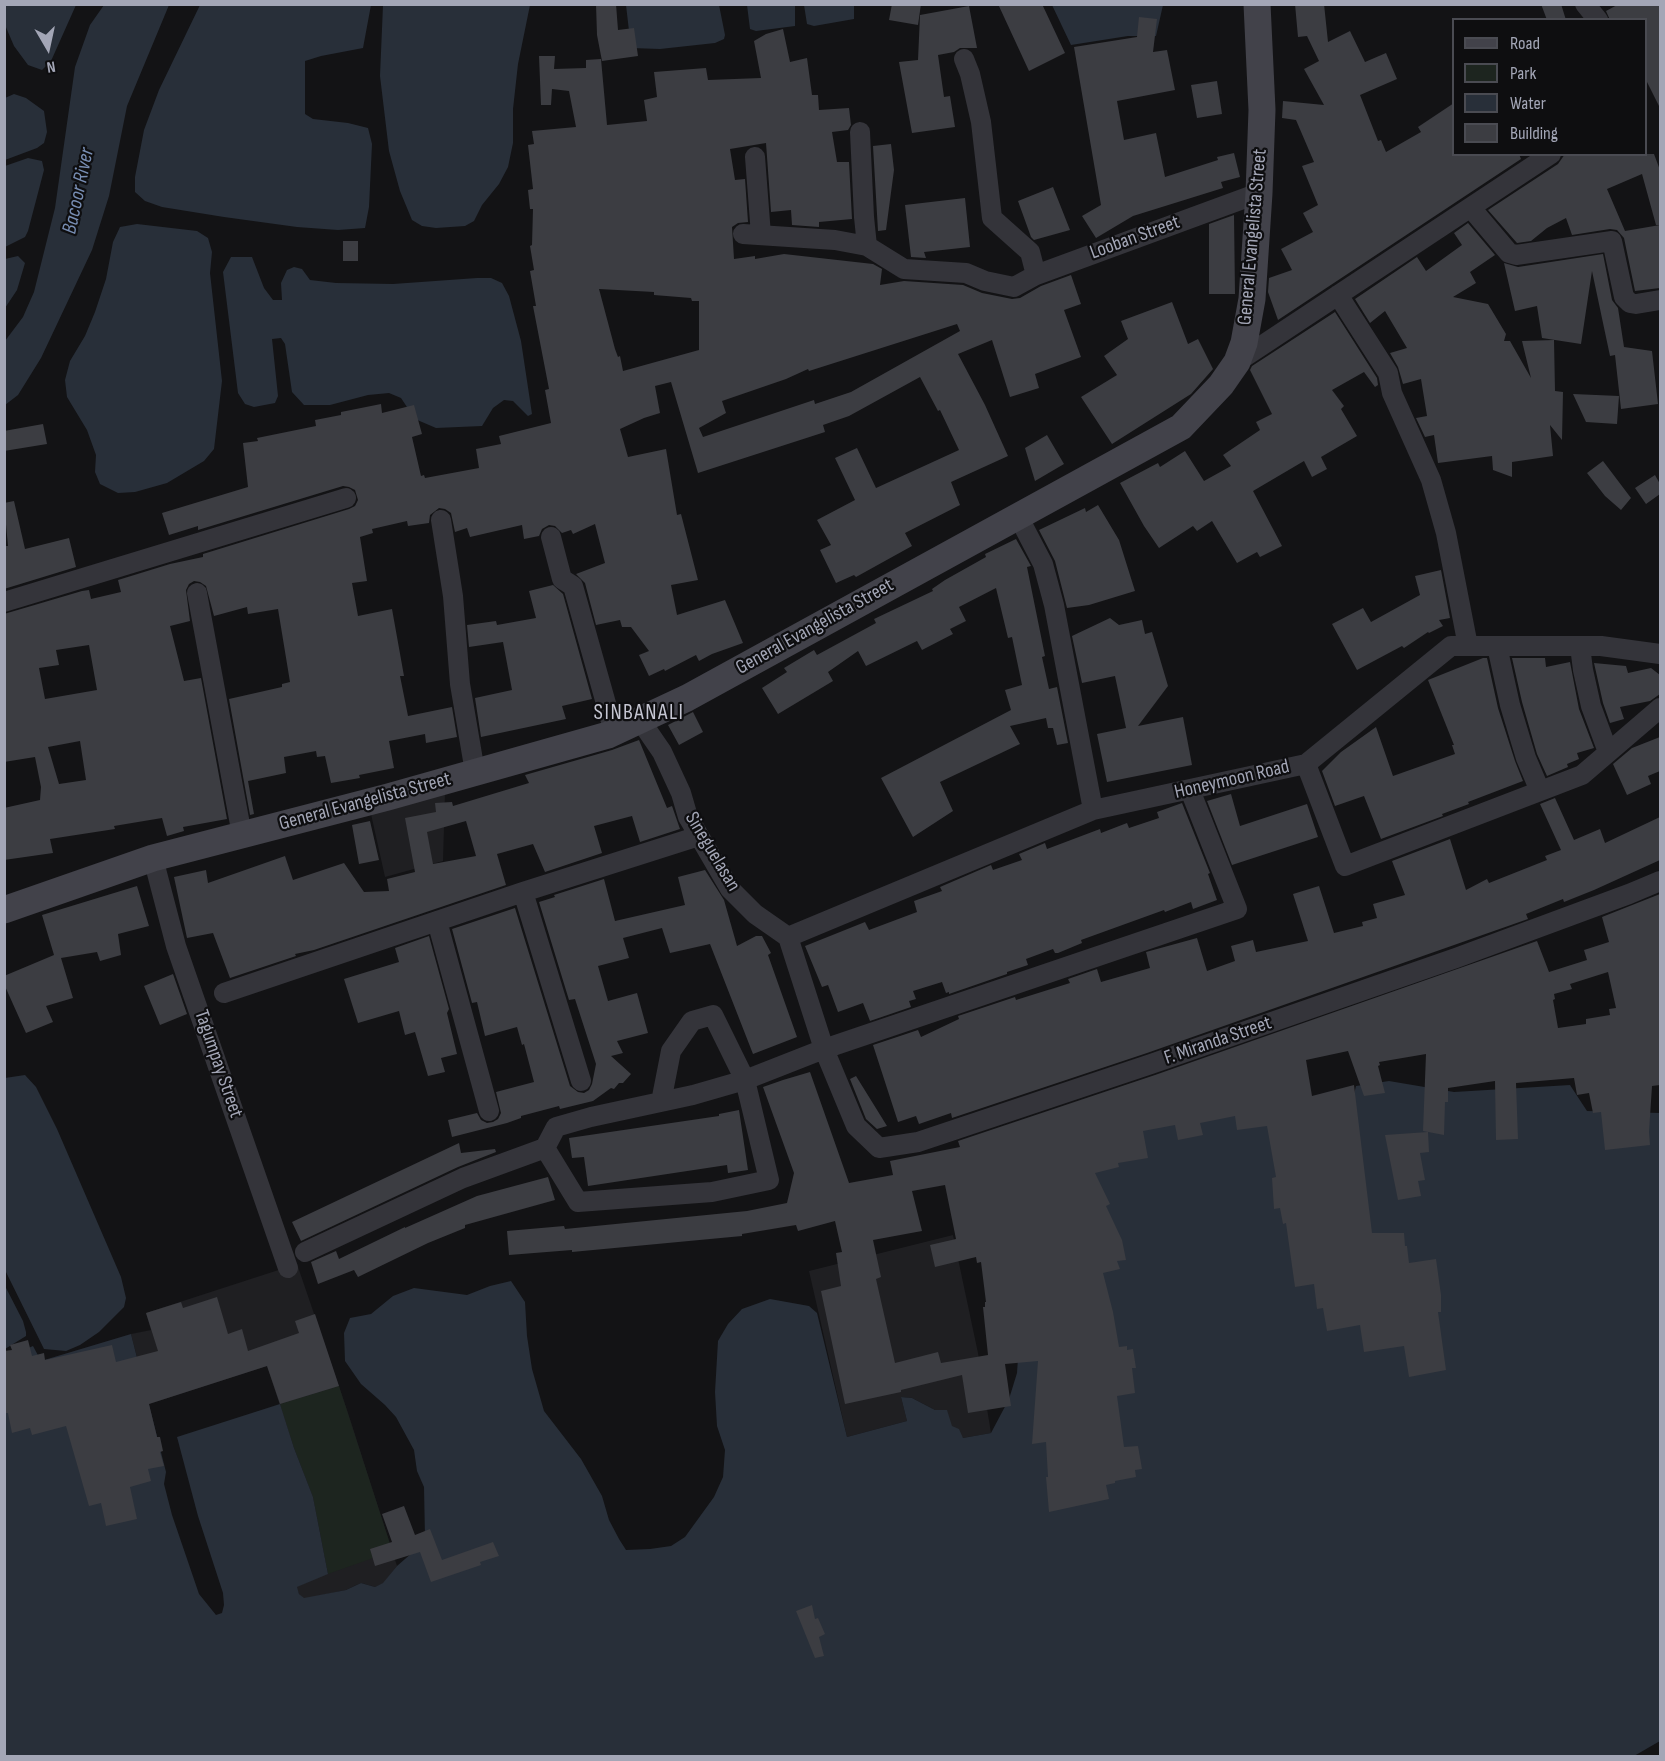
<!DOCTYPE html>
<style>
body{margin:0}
#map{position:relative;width:1665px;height:1761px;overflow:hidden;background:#131315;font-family:"Sofia Sans Condensed",sans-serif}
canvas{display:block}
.frame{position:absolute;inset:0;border:6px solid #a3a6b6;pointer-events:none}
.legend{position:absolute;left:1452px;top:18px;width:195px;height:138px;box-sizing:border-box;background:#0e0e10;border:2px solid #4a4b52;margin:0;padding:8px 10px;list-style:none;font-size:18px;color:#a3a6b6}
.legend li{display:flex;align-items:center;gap:12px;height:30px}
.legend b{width:30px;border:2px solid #4a4b52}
.north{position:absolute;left:18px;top:18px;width:60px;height:60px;-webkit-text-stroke:4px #0e0e10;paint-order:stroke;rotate:171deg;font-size:16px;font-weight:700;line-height:24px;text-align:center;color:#a3a6b6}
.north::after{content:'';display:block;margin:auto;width:21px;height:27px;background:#a3a6b6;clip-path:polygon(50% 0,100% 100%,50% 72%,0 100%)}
</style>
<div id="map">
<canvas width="1665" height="1761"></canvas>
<div class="frame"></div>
<ul class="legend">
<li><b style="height:8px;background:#42424a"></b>Road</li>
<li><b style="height:16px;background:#1d251f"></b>Park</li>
<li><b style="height:16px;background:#282f39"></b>Water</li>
<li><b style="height:16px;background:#3c3d42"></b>Building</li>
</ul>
<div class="north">N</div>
</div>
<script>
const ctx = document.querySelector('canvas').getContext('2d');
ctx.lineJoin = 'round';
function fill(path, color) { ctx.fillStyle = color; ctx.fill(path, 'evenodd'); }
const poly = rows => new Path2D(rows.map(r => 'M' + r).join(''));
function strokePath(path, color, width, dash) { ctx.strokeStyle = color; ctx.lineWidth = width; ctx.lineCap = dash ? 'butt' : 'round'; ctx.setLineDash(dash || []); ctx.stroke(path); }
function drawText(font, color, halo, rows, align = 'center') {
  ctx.font = font + ' "Sofia Sans Condensed",sans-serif'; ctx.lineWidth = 4.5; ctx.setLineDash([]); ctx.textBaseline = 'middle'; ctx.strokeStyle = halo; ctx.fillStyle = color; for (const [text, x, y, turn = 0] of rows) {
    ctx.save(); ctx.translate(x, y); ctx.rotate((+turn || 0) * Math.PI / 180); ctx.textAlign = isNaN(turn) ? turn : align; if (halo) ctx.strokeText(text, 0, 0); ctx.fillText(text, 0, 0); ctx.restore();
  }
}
fill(poly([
 [445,793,443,861,385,877,371,814],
 [953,1235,978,1353,991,1433,963,1438,935,1410,912,1398,901,1397,907,1421,847,1437,809,1271],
 [297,1264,348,1413,397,1566,384,1583,375,1587,361,1583,346,1590,304,1599,299,1594,296,1587,328,1573,313,1497,294,1448,267,1366,149,1404,131,1334,151,1330,146,1313]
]), '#1f1f22');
fill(poly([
 [339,1386,392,1550,381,1546,370,1549,373,1558,328,1574,313,1497,294,1448,280,1404]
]), '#1d251f');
fill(poly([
 [4,5,76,5,51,61,42,70,28,65,14,46,5,25],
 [104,5,169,5,127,106,109,196,92,250,41,358,18,395,5,405,5,341,23,317,34,292,55,208,75,67,90,25],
 [200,5,371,5,363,48,321,56,305,61,305,114,313,119,348,123,368,128,372,144,369,207,365,228,338,230,297,227,224,217,162,207,145,201,135,192,135,177,144,130,159,90],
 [383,5,530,5,518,64,513,109,513,143,508,167,499,184,482,205,474,221,465,226,436,228,422,226,412,220,400,191,389,151,380,76],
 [626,5,719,5,725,35,724,39,715,43,660,49,631,48],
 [747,5,795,5,795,26,756,31,750,29],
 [804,5,854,5,854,19,814,26,807,24],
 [1052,5,1163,5,1156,36,1128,36,1071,45],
 [14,94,26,98,44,111,47,132,44,143,37,148,5,160,5,98],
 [28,158,42,161,44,170,28,231,25,237,5,247,5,166],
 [137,224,197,231,208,238,212,252,210,273,222,381,214,449,204,461,167,483,135,492,118,493,100,484,95,472,96,455,87,430,67,397,65,380,70,361,85,336,95,312,106,279,113,242,120,227],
 [18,256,25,263,17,290,5,308,5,259],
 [231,257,252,257,264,288,273,300,282,300,281,283,287,270,294,267,302,269,310,280,336,283,393,284,477,278,491,278,502,283,509,296,521,341,532,414,528,416,513,401,504,400,493,408,482,426,436,428,415,419,401,398,389,393,368,395,330,405,304,405,292,392,285,344,281,338,272,339,278,396,275,403,254,407,245,404,238,393,223,272],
 [25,1075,36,1087,57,1129,121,1277,126,1298,124,1307,99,1332,80,1345,66,1351,44,1349,5,1270,5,1078],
 [1389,1081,1454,1092,1570,1085,1587,1111,1660,1113,1660,1741,1634,1756,5,1756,5,1358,33,1346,41,1361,131,1334,166,1472,164,1484,172,1515,199,1594,216,1615,222,1613,224,1605,223,1593,198,1516,177,1437,280,1404,294,1448,313,1497,328,1574,297,1587,299,1594,304,1598,346,1590,361,1583,375,1587,383,1583,397,1566,413,1552,425,1538,424,1487,417,1471,414,1450,396,1417,385,1405,361,1384,345,1361,344,1333,350,1318,371,1314,393,1296,414,1288,467,1295,490,1286,511,1281,525,1302,527,1336,532,1369,544,1411,581,1459,602,1496,609,1520,619,1539,626,1550,650,1549,671,1546,685,1537,714,1497,723,1477,725,1450,717,1426,715,1392,718,1341,728,1324,742,1309,770,1299,809,1306,817,1313,847,1437,907,1421,901,1397,912,1398,935,1410,947,1410,952,1426,959,1429,963,1438,991,1433,1009,1399,1017,1373,1019,1343,1049,1223,1134,1119,1350,1111,1356,1086],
 [4,1284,23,1321,26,1332,26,1336,5,1349]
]), '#282f39');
fill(poly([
 [596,4,616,4,618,30,634,28,638,56,602,61,597,35],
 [892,4,921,4,918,25,889,20],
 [998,4,1042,4,1065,53,1029,71],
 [1295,4,1324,4,1328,42,1350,31,1365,62,1386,53,1397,79,1360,95,1378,141,1381,140,1386,152,1421,132,1418,127,1454,103,1454,154,1519,154,1521,159,1278,320,1268,292,1269,278,1292,270,1281,249,1313,232,1303,213,1318,205,1302,166,1314,162,1296,120,1282,118,1283,101,1324,105,1304,69,1319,61,1307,36,1298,37],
 [1541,4,1561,4,1566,20,1547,20],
 [1619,4,1660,4,1660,108,1646,80,1646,20,1610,20,1606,11],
 [969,6,977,48,960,48,954,52,938,55,944,97,950,96,955,127,912,133,899,62,918,60,920,15],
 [1139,17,1157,19,1153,52,1167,50,1175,90,1117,101,1124,140,1156,133,1165,177,1218,160,1217,157,1234,153,1240,177,1221,182,1223,188,1133,216,1096,238,1082,216,1101,205,1074,47,1137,37],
 [783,29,790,62,807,58,812,95,818,95,819,110,849,108,851,125,848,130,832,132,837,162,849,162,852,219,819,222,819,227,792,225,791,210,771,212,766,143,730,149,735,180,745,179,748,222,738,223,732,227,734,259,755,256,755,259,784,254,873,264,882,269,880,285,904,281,963,285,982,293,1012,299,1020,298,1041,286,1071,275,1081,304,1064,310,1081,357,1035,374,1039,388,1010,397,992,340,958,354,985,405,1008,456,951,482,960,505,905,533,912,546,856,577,854,575,836,583,820,550,831,545,817,520,855,500,835,458,857,448,876,488,959,450,940,410,938,411,920,377,849,416,823,425,825,432,698,473,671,382,655,386,660,413,644,418,620,429,628,457,666,449,677,515,681,514,698,580,671,585,677,615,725,600,743,643,712,654,699,661,696,655,665,671,664,669,649,676,639,655,649,651,631,627,622,627,620,620,596,625,585,583,576,574,605,563,595,524,573,534,571,530,562,533,555,526,549,525,542,529,539,536,524,539,522,525,470,537,467,528,455,532,451,513,445,509,439,508,430,515,429,523,408,526,407,521,372,529,373,533,360,537,367,581,352,583,358,616,392,609,404,676,400,676,408,716,452,707,457,737,426,743,425,734,389,741,394,768,359,775,360,778,331,783,325,756,317,757,316,751,284,757,286,773,248,781,254,814,250,815,229,699,282,687,282,684,290,682,278,609,248,614,247,607,214,616,206,586,200,582,194,581,189,584,186,590,190,621,170,626,184,681,201,678,227,819,183,827,184,831,167,836,162,818,114,826,115,829,50,839,53,853,4,860,4,808,40,800,41,787,35,757,4,762,4,614,82,591,89,590,91,599,121,592,118,580,170,564,203,557,203,554,349,509,355,506,358,500,355,490,349,487,343,486,198,530,198,526,169,535,162,513,248,487,243,443,258,441,257,438,316,426,315,420,341,415,341,412,381,404,382,413,414,405,422,434,412,437,421,476,424,475,425,478,479,468,476,449,501,444,499,436,551,423,545,390,549,389,533,306,536,306,530,271,534,270,530,246,532,245,533,209,530,209,528,190,533,189,528,145,534,144,532,131,576,127,569,91,552,89,551,105,541,105,539,56,555,56,554,69,586,68,586,60,601,59,607,125,647,121,644,100,657,97,654,72,706,68,708,80,761,78,754,41,766,34],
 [599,289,654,292,654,295,691,298,692,301,699,301,699,350,623,371,620,356,618,357,615,349],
 [957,324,960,331,851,392,815,404,814,400,703,437,699,428,726,413,722,401,786,379,808,369,809,371],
 [89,645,97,690,45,699,39,668,59,665,56,650],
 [80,741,86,780,59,784,48,747],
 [1217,81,1222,114,1197,118,1191,85],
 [891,144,894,170,886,230,878,231,873,146],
 [1565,154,1654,154,1660,170,1660,225,1656,225,1642,174,1607,189,1625,231,1660,225,1660,288,1635,291,1624,238,1617,230,1610,229,1572,235,1566,218,1547,228,1531,241,1517,243,1488,210,1558,164],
 [1053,187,1070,230,1034,240,1031,237,1018,201],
 [965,198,970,247,924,252,926,258,911,257,905,205],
 [1234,215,1235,294,1209,294,1209,224],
 [1468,223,1495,255,1470,272,1476,283,1453,297,1488,304,1506,334,1504,341,1510,341,1531,378,1522,341,1554,340,1555,391,1563,392,1562,440,1550,425,1553,456,1512,462,1512,477,1493,470,1492,456,1438,463,1434,435,1425,437,1416,418,1427,416,1421,379,1403,384,1398,367,1390,353,1407,348,1385,311,1370,323,1355,299,1417,257,1426,271,1462,245,1454,233],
 [343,241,358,241,358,261,343,261],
 [1603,254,1612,300,1618,308,1624,347,1652,351,1658,404,1621,409,1615,355,1610,356,1592,271,1581,344,1542,338,1537,306,1515,311,1504,263,1518,267],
 [1172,302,1188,344,1198,339,1213,369,1191,394,1112,444,1081,397,1117,375,1104,356,1128,339,1121,321],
 [1335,312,1377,378,1378,385,1375,387,1364,372,1332,390,1344,406,1341,409,1357,436,1321,457,1327,469,1312,477,1304,461,1253,491,1282,546,1260,557,1257,552,1237,563,1212,521,1197,531,1193,526,1159,548,1144,526,1120,483,1158,463,1160,467,1185,451,1204,481,1231,466,1223,455,1260,430,1256,422,1272,414,1250,370,1252,366],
 [1573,394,1619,396,1617,424,1586,422],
 [43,424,47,444,4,451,4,431],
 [1047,435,1064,464,1035,481,1025,448],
 [1603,461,1631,498,1621,510,1605,496,1587,473],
 [1655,475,1660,484,1660,494,1646,504,1635,488],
 [14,501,25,549,69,538,76,567,4,589,4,546,8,546,4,503],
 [1098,505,1119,540,1135,591,1089,605,1067,608,1055,561,1039,530,1085,508,1086,512],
 [1016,539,1031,566,1027,567,1045,656,1042,657,1049,689,1057,687,1068,743,1057,745,1053,728,1048,728,1046,718,1010,726,1020,744,940,782,953,811,913,837,881,778,1011,710,1005,690,1022,685,1012,637,1008,638,996,588,959,607,966,621,950,629,953,634,922,650,917,641,866,666,858,651,828,672,833,681,778,714,762,688,787,672,784,668,814,650,817,655,876,623,874,619,933,591,932,589,945,580,986,557,985,554],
 [1441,570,1450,618,1439,620,1443,626,1429,633,1428,632,1404,648,1402,646,1357,670,1332,624,1363,608,1371,622,1420,595,1415,576],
 [553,585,563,594,592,699,562,706,566,719,481,737,475,698,512,690,503,642,469,647,467,625,496,621,497,625,536,618,529,591],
 [1110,618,1119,625,1142,620,1145,634,1152,632,1168,686,1138,726,1183,717,1192,765,1107,782,1097,734,1126,728,1115,676,1082,683,1072,636],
 [1483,658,1487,658,1498,708,1515,761,1523,781,1468,802,1469,804,1442,814,1443,816,1381,839,1364,796,1335,806,1322,771,1341,752,1376,727,1393,776,1455,754,1452,745,1454,745,1428,680],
 [1512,658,1545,658,1546,667,1570,662,1579,709,1594,748,1577,753,1579,759,1567,764,1568,767,1547,776,1537,754,1522,702],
 [1594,663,1626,666,1628,673,1651,668,1660,675,1660,694,1650,701,1620,707,1624,719,1610,723,1603,703],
 [693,712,703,732,679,745,668,725],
 [1660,737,1660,771,1648,776,1651,784,1627,795,1613,764,1632,748],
 [639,740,667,808,672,806,680,829,640,842,632,816,594,826,602,853,545,872,533,844,497,854,506,885,314,950,295,954,296,956,230,978,213,933,187,938,174,877,206,870,208,883,285,856,293,880,344,863,364,892,389,891,387,879,415,872,405,818,436,812,435,803,452,802,453,806,529,783,525,775,612,750],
 [466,821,476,856,433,864,427,832],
 [1231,794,1240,826,1307,804,1318,837,1232,865,1207,801],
 [1555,798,1574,840,1600,829,1605,843,1660,817,1660,860,1594,890,1564,902,1563,899,1526,914,1528,919,1147,1053,952,1118,951,1113,919,1124,916,1116,898,1122,873,1045,918,1030,921,1037,959,1019,958,1016,1015,997,1016,1000,1070,983,1068,979,1097,969,1101,982,1150,968,1146,952,1197,938,1207,971,1235,961,1231,946,1253,940,1256,952,1308,941,1293,894,1319,886,1334,933,1363,926,1362,922,1377,918,1373,904,1405,895,1392,861,1450,839,1466,890,1487,879,1489,883,1547,860,1545,856,1561,850,1540,804],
 [1182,803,1210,873,1208,874,1217,900,1193,909,1191,902,1165,912,1164,910,1081,940,1082,943,1058,953,1055,953,1053,949,1026,959,1028,965,1007,972,1007,974,949,994,949,992,946,993,942,982,913,991,916,999,909,1001,911,1007,870,1021,863,1003,838,1012,828,985,822,987,805,946,865,922,869,930,917,912,914,901,942,891,940,887,991,865,993,870,1022,860,1019,854,1045,843,1047,849,1100,829,1101,833,1127,823,1129,828,1159,818,1157,812],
 [370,821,379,860,359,864,352,825],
 [705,870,724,900,737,946,756,936,762,936,771,953,768,955,797,1037,753,1054,710,944,670,953,662,928,623,938,629,958,598,966,608,1001,637,993,648,1033,617,1041,623,1053,611,1056,631,1074,623,1083,619,1083,614,1089,611,1088,593,1101,560,1109,559,1106,521,1116,521,1118,507,1123,452,1137,448,1120,477,1113,481,1120,487,1123,493,1122,498,1119,501,1113,496,1092,534,1082,524,1044,522,1045,517,1027,485,1036,477,1002,472,1003,452,929,515,908,570,1086,578,1092,584,1093,589,1090,592,1084,596,1064,575,999,569,1000,539,902,555,897,554,895,604,879,615,921,685,905,678,877],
 [137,886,149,926,118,934,121,955,100,961,97,952,61,958,73,998,46,1006,53,1022,26,1033,4,984,4,976,54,955,42,915],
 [1660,894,1660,1085,1652,1086,1649,1132,1650,1145,1605,1150,1601,1112,1593,1113,1589,1093,1577,1095,1574,1078,1516,1083,1518,1139,1496,1140,1495,1081,1448,1088,1448,1102,1445,1102,1444,1135,1423,1131,1426,1054,1379,1062,1380,1065,1378,1066,1385,1093,1364,1096,1348,1051,1306,1060,1312,1096,1354,1085,1372,1233,1404,1233,1405,1246,1407,1246,1409,1263,1436,1259,1441,1295,1441,1312,1438,1312,1446,1370,1409,1377,1404,1346,1364,1352,1360,1325,1327,1331,1323,1308,1317,1309,1314,1284,1295,1287,1286,1223,1283,1224,1280,1208,1274,1209,1272,1178,1276,1177,1267,1126,1237,1130,1235,1116,1200,1123,1203,1135,1178,1140,1175,1125,1143,1131,1148,1158,1118,1163,1119,1167,1095,1173,1110,1204,1106,1206,1122,1240,1126,1260,1117,1261,1120,1269,1103,1273,1113,1312,1119,1347,1127,1346,1127,1350,1133,1349,1136,1368,1132,1368,1135,1393,1117,1396,1124,1447,1138,1446,1142,1469,1135,1470,1136,1477,1115,1481,1115,1483,1106,1485,1109,1499,1049,1512,1046,1477,1048,1477,1046,1442,1032,1444,1038,1361,1005,1364,1011,1406,968,1413,962,1375,901,1390,901,1392,845,1404,821,1291,841,1286,836,1253,842,1252,835,1221,798,1231,796,1225,742,1234,742,1236,572,1252,572,1250,509,1255,507,1231,564,1226,565,1229,747,1211,787,1203,794,1173,763,1087,783,1080,810,1072,849,1183,893,1175,890,1161,960,1147,958,1141,1155,1075,1537,941,1549,972,1587,960,1584,950,1609,942,1602,917],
 [1608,972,1616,1008,1609,1009,1610,1015,1586,1019,1586,1024,1558,1028,1553,1000,1555,999,1554,994,1572,989,1570,984],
 [945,1185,956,1239,930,1245,935,1267,976,1257,977,1263,981,1262,986,1302,985,1302,985,1307,983,1307,988,1355,941,1363,938,1352,895,1363,876,1279,881,1277,873,1240,922,1231,912,1191],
 [429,936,449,1009,447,1013,457,1054,441,1058,445,1072,428,1076,415,1032,405,1035,399,1011,358,1023,344,979,399,962,395,948],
 [173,974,187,1014,160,1025,144,986],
 [856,1076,887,1126,877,1129,866,1119,850,1079],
 [739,1110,748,1170,728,1173,727,1165,588,1186,584,1157,572,1158,569,1138,719,1116,719,1114],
 [1428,1132,1429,1152,1420,1153,1425,1180,1418,1181,1421,1196,1398,1200,1385,1135],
 [459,1143,461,1153,495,1149,496,1152,458,1167,301,1241,292,1222],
 [548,1177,555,1200,465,1225,465,1228,428,1243,358,1277,354,1270,318,1284,311,1262,336,1251,339,1259,405,1227,405,1228,477,1196],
 [217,1297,228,1334,242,1329,248,1351,299,1333,295,1321,315,1314,339,1386,280,1404,267,1366,149,1404,157,1437,160,1437,163,1451,160,1452,164,1466,148,1469,151,1481,130,1487,137,1519,106,1526,101,1503,89,1506,66,1426,32,1435,30,1428,12,1433,8,1413,4,1413,4,1351,12,1350,10,1345,28,1340,32,1356,44,1353,45,1360,112,1345,116,1362,158,1351,146,1313,181,1302,183,1308],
 [404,1506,415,1535,430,1529,442,1560,493,1542,499,1556,480,1562,481,1565,431,1582,420,1552,375,1566,370,1549,392,1542,382,1514],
 [812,1605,815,1619,818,1618,825,1634,819,1637,824,1656,815,1658,796,1611]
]), '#3c3d42');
strokePath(poly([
 [1585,4,1598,20],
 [964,59,970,74,981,122,992,218,1030,252,1036,275],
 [860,132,864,217,867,246,904,269,966,273,985,281,1014,287,1036,275,1259,193],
 [755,157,761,235],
 [1471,208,1509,253,1516,255,1612,241,1624,297,1630,303,1636,304,1660,300],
 [743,234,835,240,867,246],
 [1338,295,1388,373,1392,393,1431,480,1446,533,1468,646],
 [1237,362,1551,154],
 [1018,516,1043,564,1054,605,1093,810],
 [441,520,453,596,460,684,475,772],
 [551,537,562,579,573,586,614,732],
 [197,593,242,835],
 [4,602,346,498],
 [1497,646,1510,705,1526,758,1540,791],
 [1580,646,1583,670,1591,706,1608,752],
 [640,720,662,752,681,793,688,817,730,889,755,914,788,937],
 [1306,764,1345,866,1582,775,1660,708],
 [153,858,176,946,288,1268],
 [523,892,581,1081],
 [437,921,489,1111],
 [788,937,824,1049,856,1126,879,1148,918,1142,1151,1064,1456,958,1629,894,1660,881],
 [788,937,1093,810,1306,764,1451,646,1601,646,1660,654],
 [224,993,523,892,699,836],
 [545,1148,578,1202,712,1192,769,1180,745,1080,713,1015,692,1021,671,1051,661,1102],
 [305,1252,463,1178,545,1148,556,1127,591,1117,693,1095,745,1080,824,1049,1237,909,1190,790]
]), '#34343a', 20);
strokePath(poly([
 [4,910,153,858,388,797,608,735,687,698,1181,427,1221,385,1237,362,1244,343,1252,299,1259,193,1262,110,1257,4]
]), '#42424a', 27);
drawText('20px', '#a3a6b6', '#0e0e10', [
 ["General Evangelista Street",1253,237,-85],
 ["Looban Street",1135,238,-20],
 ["General Evangelista Street",815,627,-29],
 ["Honeymoon Road",1232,780,-13],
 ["General Evangelista Street",365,802,-15],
 ["Sineguelasan",712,852,59],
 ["F. Miranda Street",1218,1041,-19],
 ["Tagumpay Street",218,1064,71]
]);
drawText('italic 21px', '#788eb4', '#0e0e10', [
 ["Bacoor River",79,191,-78]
]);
ctx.letterSpacing = '1.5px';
drawText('22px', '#c5c6d2', '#0e0e10', [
 ["SINBANALI",639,713]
]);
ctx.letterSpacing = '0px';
</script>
